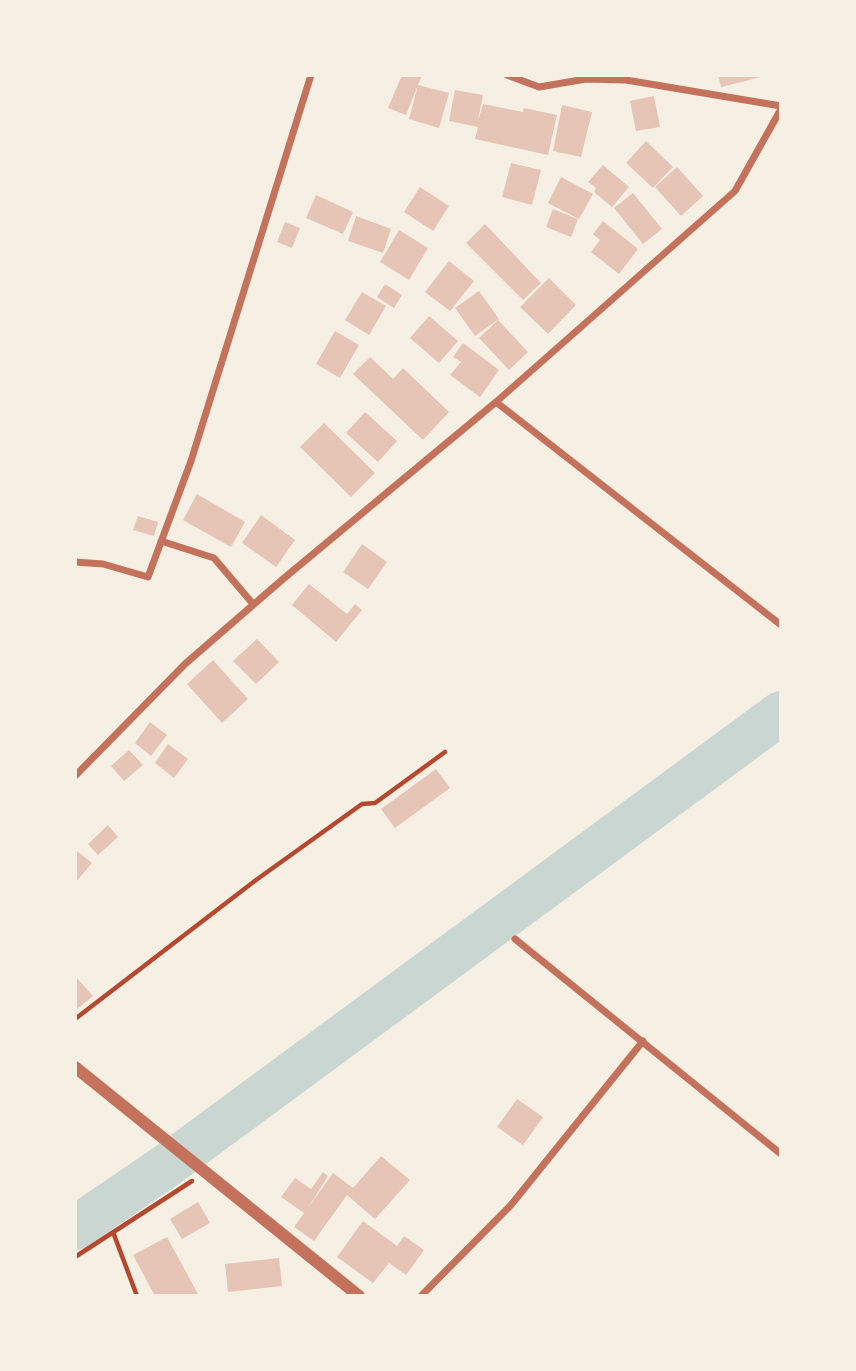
<!DOCTYPE html>
<style>
body{margin:0}
#map{position:relative;width:856px;height:1371px;overflow:hidden;background:#f6efe4;font-family:"Space Grotesk",sans-serif}
canvas{display:block}
.frame{position:absolute;inset:0;border:77px solid #f6efe4;pointer-events:none}
</style>
<div id="map">
<canvas width="856" height="1371"></canvas>
<div class="frame"></div>
</div>
<script>
const ctx = document.querySelector('canvas').getContext('2d');
ctx.lineJoin = 'round';
const poly = rows => new Path2D(rows.map(r => 'M' + r).join(''));
function strokePath(path, color, width, dash) { ctx.strokeStyle = color; ctx.lineWidth = width; ctx.lineCap = dash ? 'butt' : 'round'; ctx.setLineDash(dash || []); ctx.stroke(path); }
function fill(path, color) { ctx.fillStyle = color; ctx.fill(path, 'evenodd'); }
strokePath(poly([
 [75,1228,166,1166,781,713]
]), '#c9d6d2', 44);
fill(poly([
 [402,75,422,75,406,115,388,108],
 [718,75,765,75,765,76,721,87],
 [418,85,449,93,439,128,409,119],
 [455,90,483,95,478,121,483,104,523,112,524,108,557,115,548,155,475,139,478,127,449,121],
 [654,96,660,127,636,131,630,101],
 [562,105,592,112,581,157,553,151],
 [646,141,673,167,653,188,626,163],
 [511,163,541,170,532,205,502,197],
 [603,165,629,187,612,207,594,192,596,188,588,182],
 [677,167,703,196,681,216,655,187],
 [561,177,593,194,579,219,548,203],
 [420,187,449,206,433,231,404,212],
 [633,193,662,229,643,244,614,208],
 [316,195,353,212,343,234,306,218],
 [553,209,578,219,571,237,546,227],
 [356,216,391,229,383,253,348,241],
 [603,221,638,249,619,274,591,252,600,240,593,234],
 [285,222,300,228,292,248,277,242],
 [485,224,541,283,523,300,466,243],
 [399,230,428,248,409,280,380,262],
 [449,261,474,281,450,311,425,292],
 [549,278,576,305,548,334,520,307],
 [385,284,402,295,394,308,377,297],
 [479,291,499,319,475,336,455,308],
 [362,292,386,306,369,335,345,320],
 [429,316,458,341,439,363,410,338],
 [498,320,528,352,509,370,479,338],
 [335,331,359,345,340,378,316,364],
 [463,343,499,370,480,397,450,375,461,362,453,357],
 [370,357,393,379,403,368,449,412,423,440,353,374],
 [365,412,397,441,378,462,346,433],
 [324,423,375,473,351,497,300,447],
 [197,494,245,522,231,547,183,520],
 [261,515,295,540,276,567,242,543],
 [138,516,158,522,154,536,133,530],
 [362,544,387,562,368,589,343,572],
 [309,584,347,614,355,604,362,610,336,642,292,605],
 [257,639,279,662,256,684,233,661],
 [213,660,248,699,222,723,187,684],
 [150,722,167,735,151,756,135,743],
 [168,744,188,759,174,778,155,763],
 [129,750,143,765,124,781,111,766],
 [436,769,450,788,395,828,381,809],
 [108,825,118,837,98,855,88,844],
 [77,851,92,863,75,883,75,852],
 [75,976,93,996,75,1011],
 [517,1099,543,1117,523,1145,497,1127],
 [381,1156,410,1180,375,1219,347,1195,314,1241,294,1227,304,1213,281,1197,295,1178,311,1189,323,1172,328,1176,308,1208,333,1173,353,1188],
 [198,1202,210,1223,182,1239,170,1219],
 [363,1221,397,1246,404,1236,424,1250,406,1275,389,1263,373,1283,337,1257],
 [167,1237,199,1296,155,1296,133,1255],
 [279,1258,282,1286,228,1292,225,1264]
]), '#e6c5b7');
strokePath(poly([
 [75,1019,256,880,362,804,375,803,445,752],
 [113,1232,137,1296],
 [75,1257,192,1181]
]), '#b5482f', 4.5);
strokePath(poly([
 [507,75,539,87,586,79,626,80,781,106],
 [496,402,781,625],
 [161,541,214,558,253,604],
 [75,562,103,564,148,577,191,461,311,75],
 [75,776,185,664,283,579,496,402,735,191,781,109],
 [515,939,781,1154],
 [421,1296,511,1205,643,1041]
]), '#c5725c', 7);
strokePath(poly([
 [75,1067,359,1296]
]), '#c5725c', 12);
</script>
